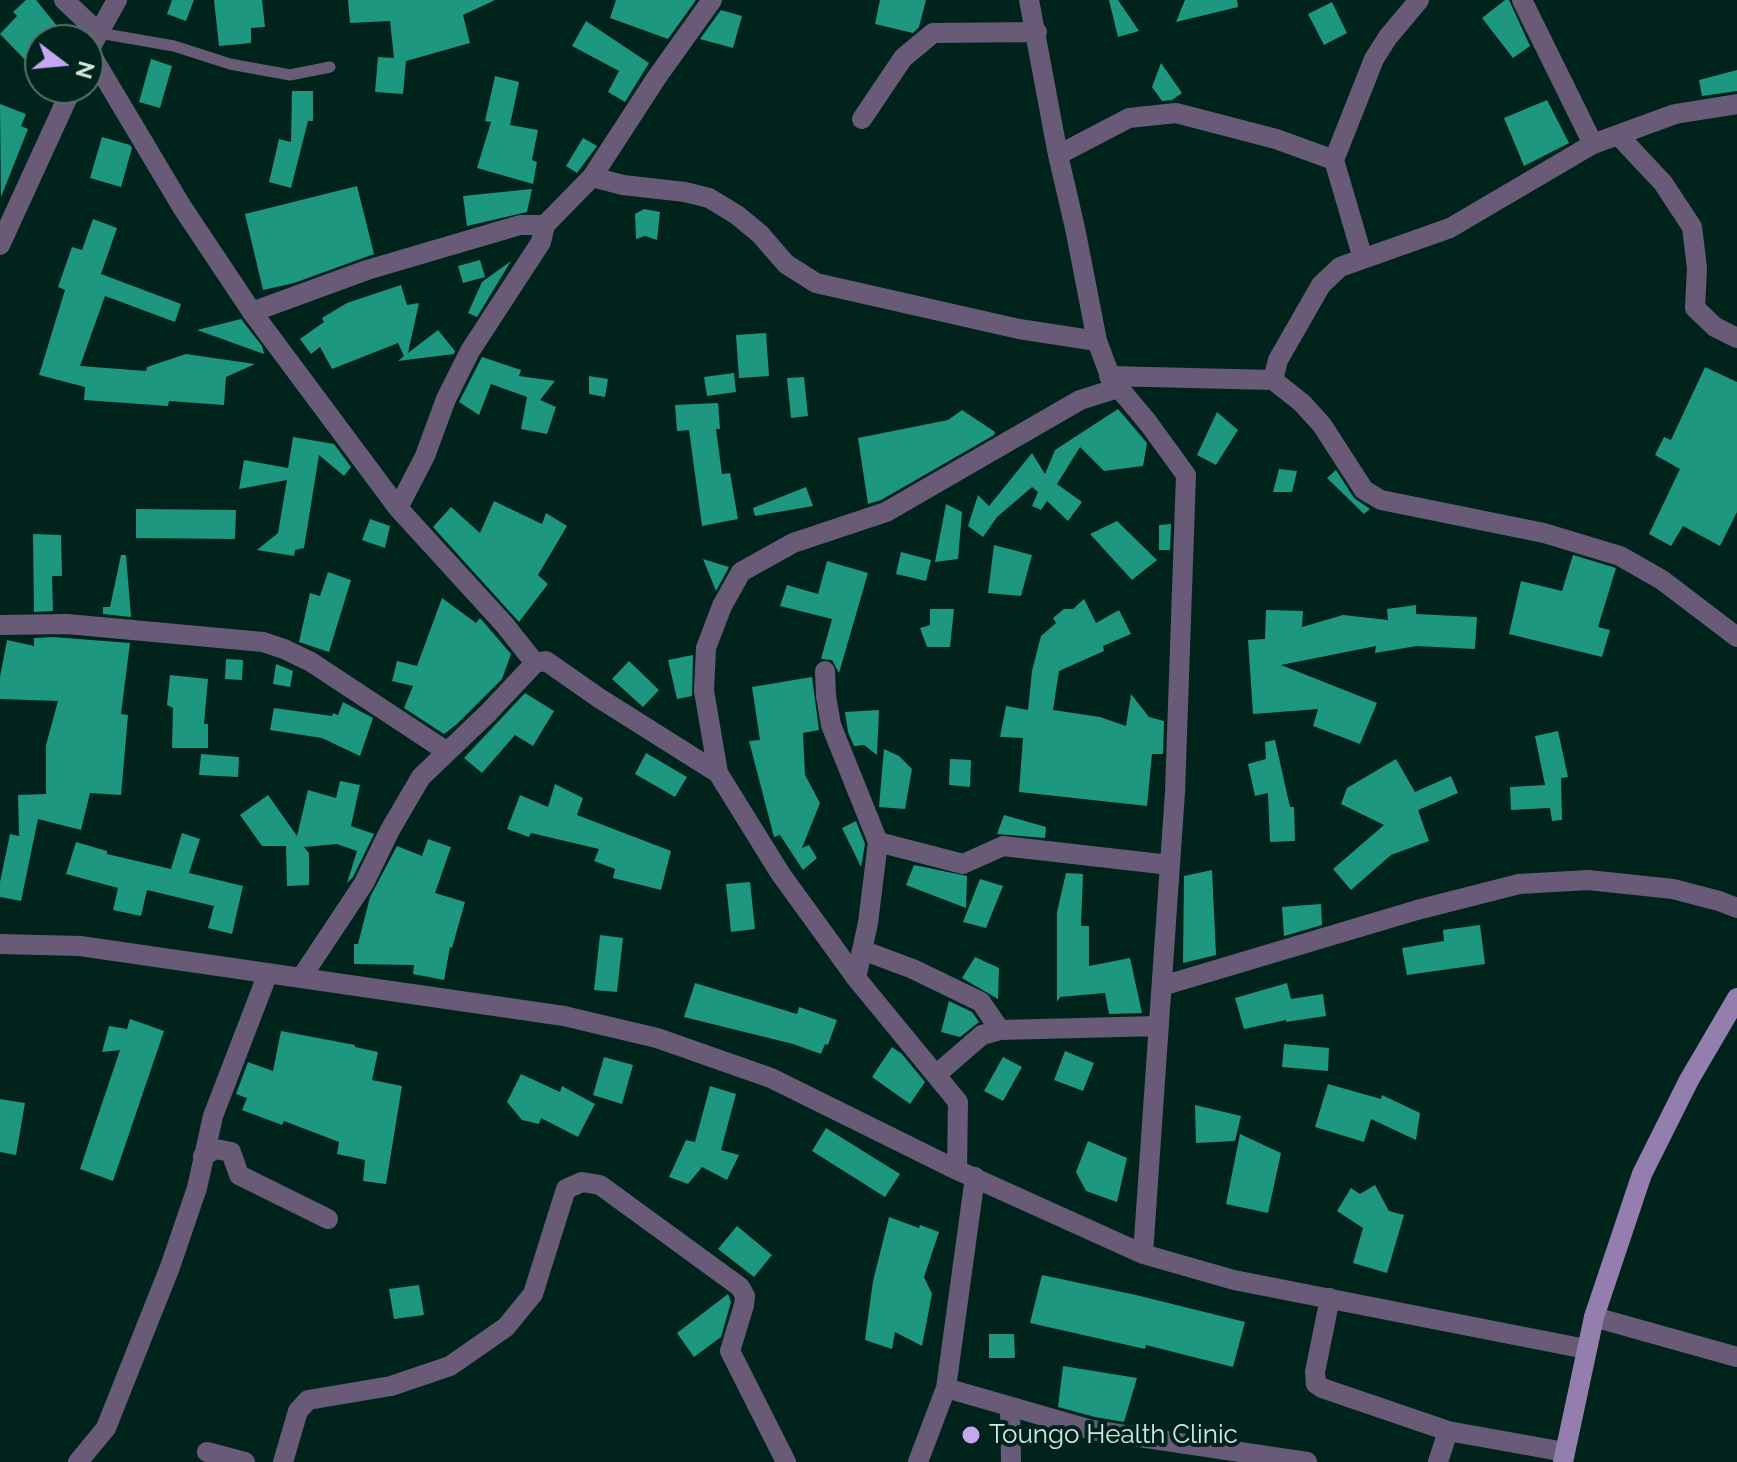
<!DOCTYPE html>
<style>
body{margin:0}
#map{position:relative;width:1737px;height:1462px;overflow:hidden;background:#00241c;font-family:Raleway,sans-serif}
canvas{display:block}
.north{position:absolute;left:24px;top:24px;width:80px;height:80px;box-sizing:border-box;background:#00241c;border:2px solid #54726a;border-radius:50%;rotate:106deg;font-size:22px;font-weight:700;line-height:32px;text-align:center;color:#d3e6e0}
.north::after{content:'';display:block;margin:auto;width:28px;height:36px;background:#c8a6ef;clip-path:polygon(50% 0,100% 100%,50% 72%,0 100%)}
</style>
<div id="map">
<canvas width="1737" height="1462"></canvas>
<div class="north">N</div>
</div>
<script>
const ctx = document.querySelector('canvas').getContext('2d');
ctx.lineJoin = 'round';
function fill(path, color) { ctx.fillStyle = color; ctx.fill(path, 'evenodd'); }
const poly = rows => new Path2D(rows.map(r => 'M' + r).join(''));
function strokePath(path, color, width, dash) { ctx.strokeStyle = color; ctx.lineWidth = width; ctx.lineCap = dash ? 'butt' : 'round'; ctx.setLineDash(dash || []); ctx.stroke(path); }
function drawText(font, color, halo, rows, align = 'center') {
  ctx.font = font + ' Raleway,sans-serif'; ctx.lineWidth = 8; ctx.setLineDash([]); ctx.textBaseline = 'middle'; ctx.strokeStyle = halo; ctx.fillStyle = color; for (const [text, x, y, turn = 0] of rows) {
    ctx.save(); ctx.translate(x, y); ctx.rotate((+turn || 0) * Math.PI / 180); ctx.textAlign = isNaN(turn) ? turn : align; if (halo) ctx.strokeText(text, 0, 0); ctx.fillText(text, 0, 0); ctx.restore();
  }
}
fill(poly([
 [26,0,36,0,62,32,54,40,40,40,40,71,29,59,27,62,0,34,17,16,13,12],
 [172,0,194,0,186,21,167,14],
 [214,0,262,0,265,27,251,28,251,43,219,46],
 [348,0,495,0,463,15,470,43,406,61,403,94,375,92,378,57,394,58,390,21,350,23],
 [616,0,696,0,668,39,610,18],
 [880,0,926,0,919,27,913,33,875,24],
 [1109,0,1118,0,1139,31,1118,37],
 [1185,0,1237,0,1238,7,1176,22],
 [1505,0,1509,0,1530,46,1513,58,1482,18],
 [1332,2,1347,33,1324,45,1308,14],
 [721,10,742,16,733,48,700,39],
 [586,21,649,63,625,102,608,92,619,71,572,46],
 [151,59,172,66,160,108,139,102],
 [1161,63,1182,93,1172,100,1162,101,1152,87],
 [1737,70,1737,91,1702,96,1699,80],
 [495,76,519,82,510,125,538,130,532,160,537,162,533,184,477,168,491,122,485,121],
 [292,91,313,91,313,121,308,121,291,188,269,182,279,139,291,142],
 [1547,100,1569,143,1524,166,1504,118],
 [0,104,26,114,21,126,28,129,1,197],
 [102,137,130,145,132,148,121,187,90,178],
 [583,138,597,146,577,173,566,166],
 [357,186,374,254,294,283,263,290,245,214],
 [532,189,527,212,467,226,463,196],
 [644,209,660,212,657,240,645,236,636,239,635,214],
 [93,219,117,228,101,274,181,304,175,322,105,296,80,366,146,371,147,367,186,354,255,364,226,377,224,405,169,401,168,406,84,400,85,387,39,375,65,290,58,287,72,247,82,250],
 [480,260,485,277,463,283,458,266],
 [511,261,477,317,468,313,482,282],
 [401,285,407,305,419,303,408,353,438,330,455,351,454,354,398,361,404,356,398,343,332,369,320,347,311,354,300,339,324,322,322,318,347,303],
 [241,319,262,346,264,354,197,330],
 [766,333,769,376,739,378,736,335],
 [482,357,521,370,519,376,555,381,540,400,556,407,547,434,521,429,527,397,491,384,479,415,459,402],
 [1705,367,1737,382,1737,512,1720,546,1683,526,1671,546,1649,534,1680,469,1655,455,1664,437,1671,440],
 [734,373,736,392,707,396,704,377],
 [589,376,608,379,605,397,589,394],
 [804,377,808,416,791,418,787,378],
 [718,403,720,429,716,429,722,474,730,473,738,519,702,526,689,430,677,431,675,405],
 [1118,409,1147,443,1143,466,1104,471,1080,447,1057,484,1082,502,1068,521,1047,501,1041,510,1032,506,1038,492,1032,487,997,517,983,537,968,526,978,495,989,506,1032,453,1045,474,1055,450],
 [962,410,995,432,994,435,881,500,868,504,858,438,948,420],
 [1217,412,1238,430,1216,465,1197,455],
 [293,437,334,444,351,467,344,476,319,455,304,548,295,550,294,556,257,550,278,533,287,480,239,489,244,460,288,468],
 [1279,469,1297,471,1292,492,1273,492],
 [1336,470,1354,498,1370,509,1364,514,1327,478],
 [806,487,813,506,755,516,753,508],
 [494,501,542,524,546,513,567,526,538,575,548,584,519,622,433,527,451,507,480,533],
 [946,504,962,512,958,559,935,562],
 [136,509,236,510,235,539,136,538],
 [370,519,390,526,385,548,362,540],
 [1117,521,1157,560,1132,580,1090,534],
 [1171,524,1170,550,1159,550,1159,525],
 [33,534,61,535,62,576,52,576,53,611,34,612],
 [994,545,1032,555,1021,596,988,593],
 [901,552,931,560,926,581,896,574],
 [121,555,126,555,131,617,103,614,103,607,110,607],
 [1573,555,1616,568,1598,627,1610,630,1602,657,1509,634,1521,581,1562,591],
 [703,559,729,567,716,591],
 [827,561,868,573,839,673,832,660,821,659,832,619,780,606,787,585,818,594],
 [328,572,351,580,329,652,299,642,310,593,320,596],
 [442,598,476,623,480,618,511,654,502,679,457,724,444,734,404,708,413,686,392,681,397,661,417,666],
 [1084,599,1096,623,1119,610,1131,634,1103,646,1104,651,1059,671,1053,710,1100,717,1126,726,1131,694,1149,717,1164,721,1163,754,1152,754,1147,806,1019,792,1023,738,1000,737,1006,706,1028,710,1032,671,1041,636,1056,623,1053,618,1064,609,1073,609],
 [1416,605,1416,614,1477,617,1475,649,1417,646,1375,653,1376,646,1281,665,1377,703,1360,744,1313,726,1318,709,1253,714,1248,640,1265,639,1266,610,1303,611,1302,627,1343,615,1388,620,1387,609],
 [930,609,954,609,950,647,927,647,920,628,930,625],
 [53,637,130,643,121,714,128,715,121,795,90,793,81,830,38,819,21,901,0,897,0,882,10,834,19,836,18,795,46,794,46,745,58,701,0,699,0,677,7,640,34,646,34,638],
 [693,655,692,696,677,699,668,660],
 [226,659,243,660,242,680,225,679],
 [629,661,659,690,643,707,612,679],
 [276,664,293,671,290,687,273,684],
 [170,675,208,679,204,724,208,724,208,748,172,748,173,708,167,705],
 [812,677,819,730,803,733,805,775,820,803,802,848,809,845,817,858,803,870,780,835,774,837,749,741,760,740,752,687],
 [525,693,554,711,533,746,515,735,482,773,464,758],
 [343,702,373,718,360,756,322,738,270,730,274,708,332,716,333,713,338,715],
 [879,710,877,755,864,745,854,746,848,732,845,712],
 [1558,731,1568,777,1561,778,1562,820,1552,821,1550,808,1511,810,1510,787,1545,785,1535,736],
 [1275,740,1290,807,1294,807,1295,841,1270,842,1268,793,1255,796,1248,764,1266,759,1265,742],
 [884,749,899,756,912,769,905,809,879,807],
 [646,753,687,777,675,797,635,774],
 [201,754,239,757,238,777,199,775],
 [950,759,971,760,970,787,949,785],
 [1396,759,1415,792,1451,776,1458,793,1418,810,1429,841,1391,855,1351,890,1333,869,1384,825,1341,804,1347,788],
 [340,781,360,785,351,826,374,834,353,877,347,883,357,851,337,844,304,847,309,853,309,885,287,886,286,846,262,846,240,815,268,795,297,836,308,790,336,798],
 [555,784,583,798,577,815,671,851,661,890,613,878,615,869,594,861,599,849,531,833,529,837,507,829,520,795,548,807],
 [1004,815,1046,827,1045,838,997,834],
 [856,821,865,844,861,867,842,828],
 [182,833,200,839,189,873,243,886,232,934,208,928,214,906,147,890,141,916,113,910,118,888,66,874,76,842,107,851,107,854,171,869],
 [428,839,451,847,435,893,465,902,452,948,450,947,444,980,413,974,414,965,354,964,354,944,358,944,370,897,397,846,422,856],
 [914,865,967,876,966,908,906,885],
 [1212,870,1216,955,1183,963,1184,876],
 [1066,873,1083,874,1081,926,1089,926,1089,966,1130,958,1142,1013,1109,1014,1105,993,1060,997,1057,1002,1057,912],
 [980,879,1003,886,986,928,963,922],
 [750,882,755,929,731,932,726,884],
 [1321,904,1322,925,1284,936,1282,907],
 [1480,925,1485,964,1407,975,1402,948,1444,941,1443,930],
 [600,935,623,938,617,992,594,990],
 [975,957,999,968,998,999,962,978],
 [695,983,797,1014,799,1007,837,1020,828,1045,825,1044,821,1054,793,1044,684,1017],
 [1287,983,1291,999,1323,994,1326,1016,1286,1022,1286,1020,1244,1029,1235,998],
 [949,1001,972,1012,979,1022,960,1037,941,1032],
 [130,1019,164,1031,113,1181,80,1169,120,1050,102,1052,109,1026,127,1029],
 [281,1031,355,1045,355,1047,378,1052,372,1080,402,1086,386,1184,363,1181,365,1160,337,1154,339,1142,284,1121,282,1125,242,1110,247,1098,236,1094,248,1062,273,1071],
 [1284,1044,1329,1048,1328,1071,1282,1067],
 [892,1047,902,1054,925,1082,910,1104,872,1077],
 [1065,1051,1094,1063,1083,1091,1054,1080],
 [604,1057,633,1065,622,1104,593,1095],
 [1003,1057,1022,1067,1003,1101,984,1091],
 [521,1074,560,1092,562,1086,595,1104,578,1137,541,1118,539,1124,522,1120,507,1102],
 [1328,1084,1381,1099,1382,1095,1420,1113,1416,1140,1371,1119,1364,1142,1315,1127],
 [710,1086,736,1094,721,1150,739,1155,727,1180,702,1167,688,1184,669,1177,686,1140,695,1142],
 [0,1099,25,1103,16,1155,0,1152],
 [1195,1105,1241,1116,1235,1141,1196,1143],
 [826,1128,900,1174,885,1197,812,1151],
 [1240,1134,1281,1153,1268,1213,1226,1204],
 [1088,1141,1127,1158,1117,1202,1086,1191,1076,1172],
 [1375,1185,1389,1211,1404,1215,1387,1273,1353,1263,1363,1228,1337,1211,1351,1188,1360,1194],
 [889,1217,919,1228,920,1225,939,1232,924,1277,932,1294,922,1346,895,1332,892,1349,865,1340,873,1281],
 [737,1226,772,1255,754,1277,718,1249],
 [1042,1275,1136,1295,1245,1322,1233,1367,1146,1345,1145,1349,1030,1323],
 [419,1285,424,1315,394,1319,389,1289],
 [728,1294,731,1302,721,1337,694,1357,677,1333],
 [989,1334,1014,1334,1015,1358,989,1358],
 [1063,1366,1137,1378,1124,1422,1095,1417,1058,1407]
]), '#1e9780');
strokePath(poly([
 [99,33,174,46,230,64,290,75,330,67]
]), '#695b78', 11);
strokePath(poly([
 [64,0,99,33],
 [1522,0,1593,144],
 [89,51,182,207,252,312,398,508,504,624,535,663,546,661,599,698,718,773],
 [88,52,117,0],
 [862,119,903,58,933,33,1037,32],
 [1619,136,1663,183,1692,227,1697,268,1695,308,1715,327,1737,338],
 [1058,155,1129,118,1176,113,1276,139,1334,160],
 [592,177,623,185,685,192,709,198,737,215,760,234,786,264,816,283,1019,329,1097,341],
 [0,245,72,88],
 [1363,259,1334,160,1374,59,1388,37,1419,0],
 [252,312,367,270,520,225,545,225],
 [1109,376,1149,424,1186,475,1175,792,1143,1254],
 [1109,376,1273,380,1302,403,1322,425,1364,490,1381,500,1544,533,1620,556,1662,580,1737,637],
 [1273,380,1278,360,1321,285,1340,267,1450,228,1593,144,1675,114,1737,104],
 [398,508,425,456,446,399,470,351,541,242,545,225,592,177,657,77,712,0],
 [0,625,67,624,263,642,284,649,311,662,446,751],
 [825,671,826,696,831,725,878,842,868,923,856,978],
 [878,842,963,864,1003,846,1170,865],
 [0,944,80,946,564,1016,657,1038,771,1078,957,1170,1143,1254,1234,1280,1586,1349],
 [862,950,913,969,981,1002,1000,1030],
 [301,978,364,883,390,830,421,777,488,713,535,663],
 [1162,986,1417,910,1519,884,1588,880,1673,889,1719,901,1737,908],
 [937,1074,982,1035,1000,1030,1159,1026],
 [203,1156,216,1149,231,1152,239,1175,328,1219],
 [957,1170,958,1102,856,978,780,873,718,773,704,691,706,648,722,606,741,572,793,543,886,512,1080,400,1115,389,1097,341,1075,228,1058,155,1029,0],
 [1330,1298,1315,1372,1316,1384,1322,1388,1448,1431,1565,1452],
 [1594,1317,1737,1357],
 [946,1388,1092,1430,1307,1462],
 [1010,1407,1011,1462],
 [207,1452,245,1462],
 [78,1462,106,1428,170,1267,197,1188,213,1116,268,973],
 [283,1462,298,1411,308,1400,391,1386,450,1366,506,1327,533,1294,566,1189,582,1182,600,1185,740,1287,745,1296,744,1305,730,1351,786,1462],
 [918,1462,946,1388,975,1177],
 [1438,1462,1448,1431]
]), '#695b78', 20);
strokePath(poly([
 [1563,1462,1594,1317,1642,1174,1689,1080,1737,998]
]), '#947ead', 20);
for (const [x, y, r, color] of [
 [971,1435,10,"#c8a6ef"]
]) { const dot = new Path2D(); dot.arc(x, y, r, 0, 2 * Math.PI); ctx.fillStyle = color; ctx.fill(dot); strokePath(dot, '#00241c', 3); }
drawText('26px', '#d3e6e0', '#00241c', [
 ["Toungo Health Clinic",989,1435]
], 'left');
</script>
